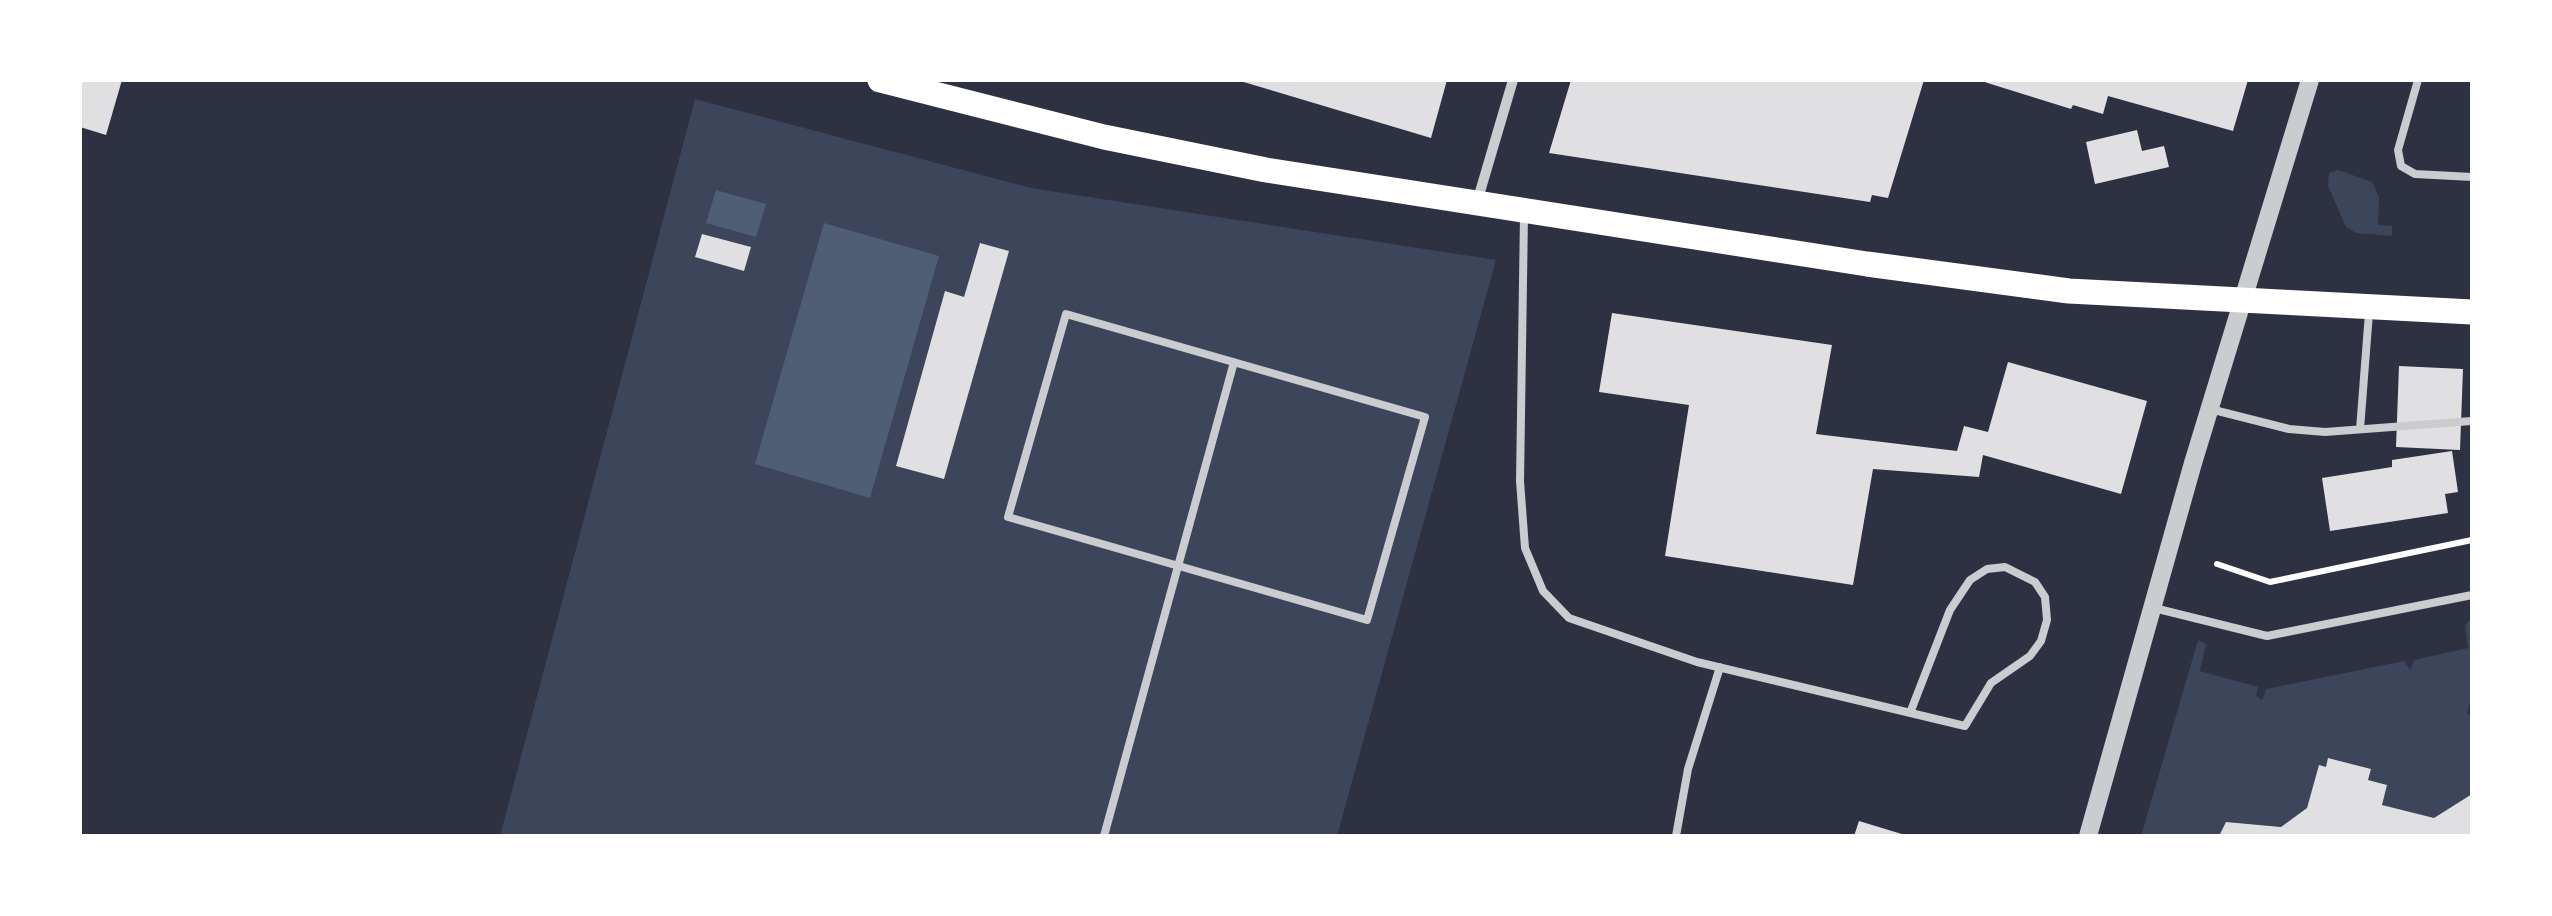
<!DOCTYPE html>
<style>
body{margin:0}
#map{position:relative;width:2552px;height:916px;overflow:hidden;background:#2d3142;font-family:Raleway,sans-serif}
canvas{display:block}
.frame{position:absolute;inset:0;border:82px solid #fff;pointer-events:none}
</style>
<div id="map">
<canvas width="2552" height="916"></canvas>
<div class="frame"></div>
</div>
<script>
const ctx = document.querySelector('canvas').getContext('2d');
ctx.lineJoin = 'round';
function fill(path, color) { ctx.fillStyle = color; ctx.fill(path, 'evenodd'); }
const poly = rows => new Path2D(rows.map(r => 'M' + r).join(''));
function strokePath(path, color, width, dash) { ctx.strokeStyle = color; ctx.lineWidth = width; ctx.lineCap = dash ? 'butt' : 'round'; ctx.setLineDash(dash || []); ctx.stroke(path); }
fill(poly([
 [695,99,1031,188,1496,260,1337,836,500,836],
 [2338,170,2372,182,2379,197,2378,225,2392,226,2392,236,2356,233,2346,227,2328,186,2329,173],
 [2472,617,2472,695,2467,714,2472,716,2472,794,2434,818,2382,805,2387,785,2368,780,2371,769,2329,758,2326,767,2319,766,2307,808,2281,827,2227,822,2219,836,2141,836,2198,640,2206,644,2200,671,2258,687,2256,696,2262,700,2266,689,2404,661,2410,670,2414,660,2468,648,2465,625]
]), '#3c4559');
fill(poly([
 [716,190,766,204,756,237,706,223],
 [824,223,939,256,870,498,755,464]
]), '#4f5d75');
fill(poly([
 [80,80,122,80,106,135,80,127],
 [1237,80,1447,80,1431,138],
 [1571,80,1924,80,1888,198,1872,195,1870,202,1549,153],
 [1978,80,2248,80,2233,131,2108,96,2103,114,2073,105,2071,109],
 [2137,130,2142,151,2164,146,2169,167,2095,184,2086,142],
 [702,234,751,247,744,271,695,257],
 [980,243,1009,251,944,479,896,466,945,291,964,297],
 [1612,313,1832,345,1816,434,1957,451,1964,426,1988,432,2008,362,2147,401,2121,494,1983,455,1979,477,1873,469,1853,585,1665,556,1689,405,1599,392],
 [2399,366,2463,369,2460,450,2396,447],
 [2452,451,2458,492,2445,494,2448,513,2330,531,2322,478,2392,467,2392,460],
 [2328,758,2371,769,2368,780,2387,785,2382,805,2434,818,2472,794,2472,836,2219,836,2226,822,2281,827,2307,808,2319,765,2326,767],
 [1859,821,1905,835,1905,836,1854,836]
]), '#e0e0e3');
strokePath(poly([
 [2217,564,2270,582,2472,540]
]), '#fff', 6);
strokePath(poly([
 [2418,80,2398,150,2401,166,2415,174,2472,177],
 [1524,215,1520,481,1525,548,1543,591,1569,618,1697,662,1965,726,1991,683,2030,656,2041,641,2047,620,2045,597,2035,582,2005,567,1987,569,1970,580,1950,610,1910,713],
 [1066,314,1425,417,1367,620,1008,517,1066,314],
 [2210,409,2289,429,2325,432,2472,421],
 [2360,429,2369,313],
 [2154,608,2267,636,2472,595],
 [1104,836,1234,362],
 [1676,836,1688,769,1720,667]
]), '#caccd0', 8);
strokePath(poly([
 [1477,202,1513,80]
]), '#caccd0', 10);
strokePath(poly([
 [2088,836,2193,463,2310,80]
]), '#caccd0', 18);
strokePath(poly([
 [880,80,1104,137,1266,170,1867,264,2069,291,2472,312]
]), '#fff', 25);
</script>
